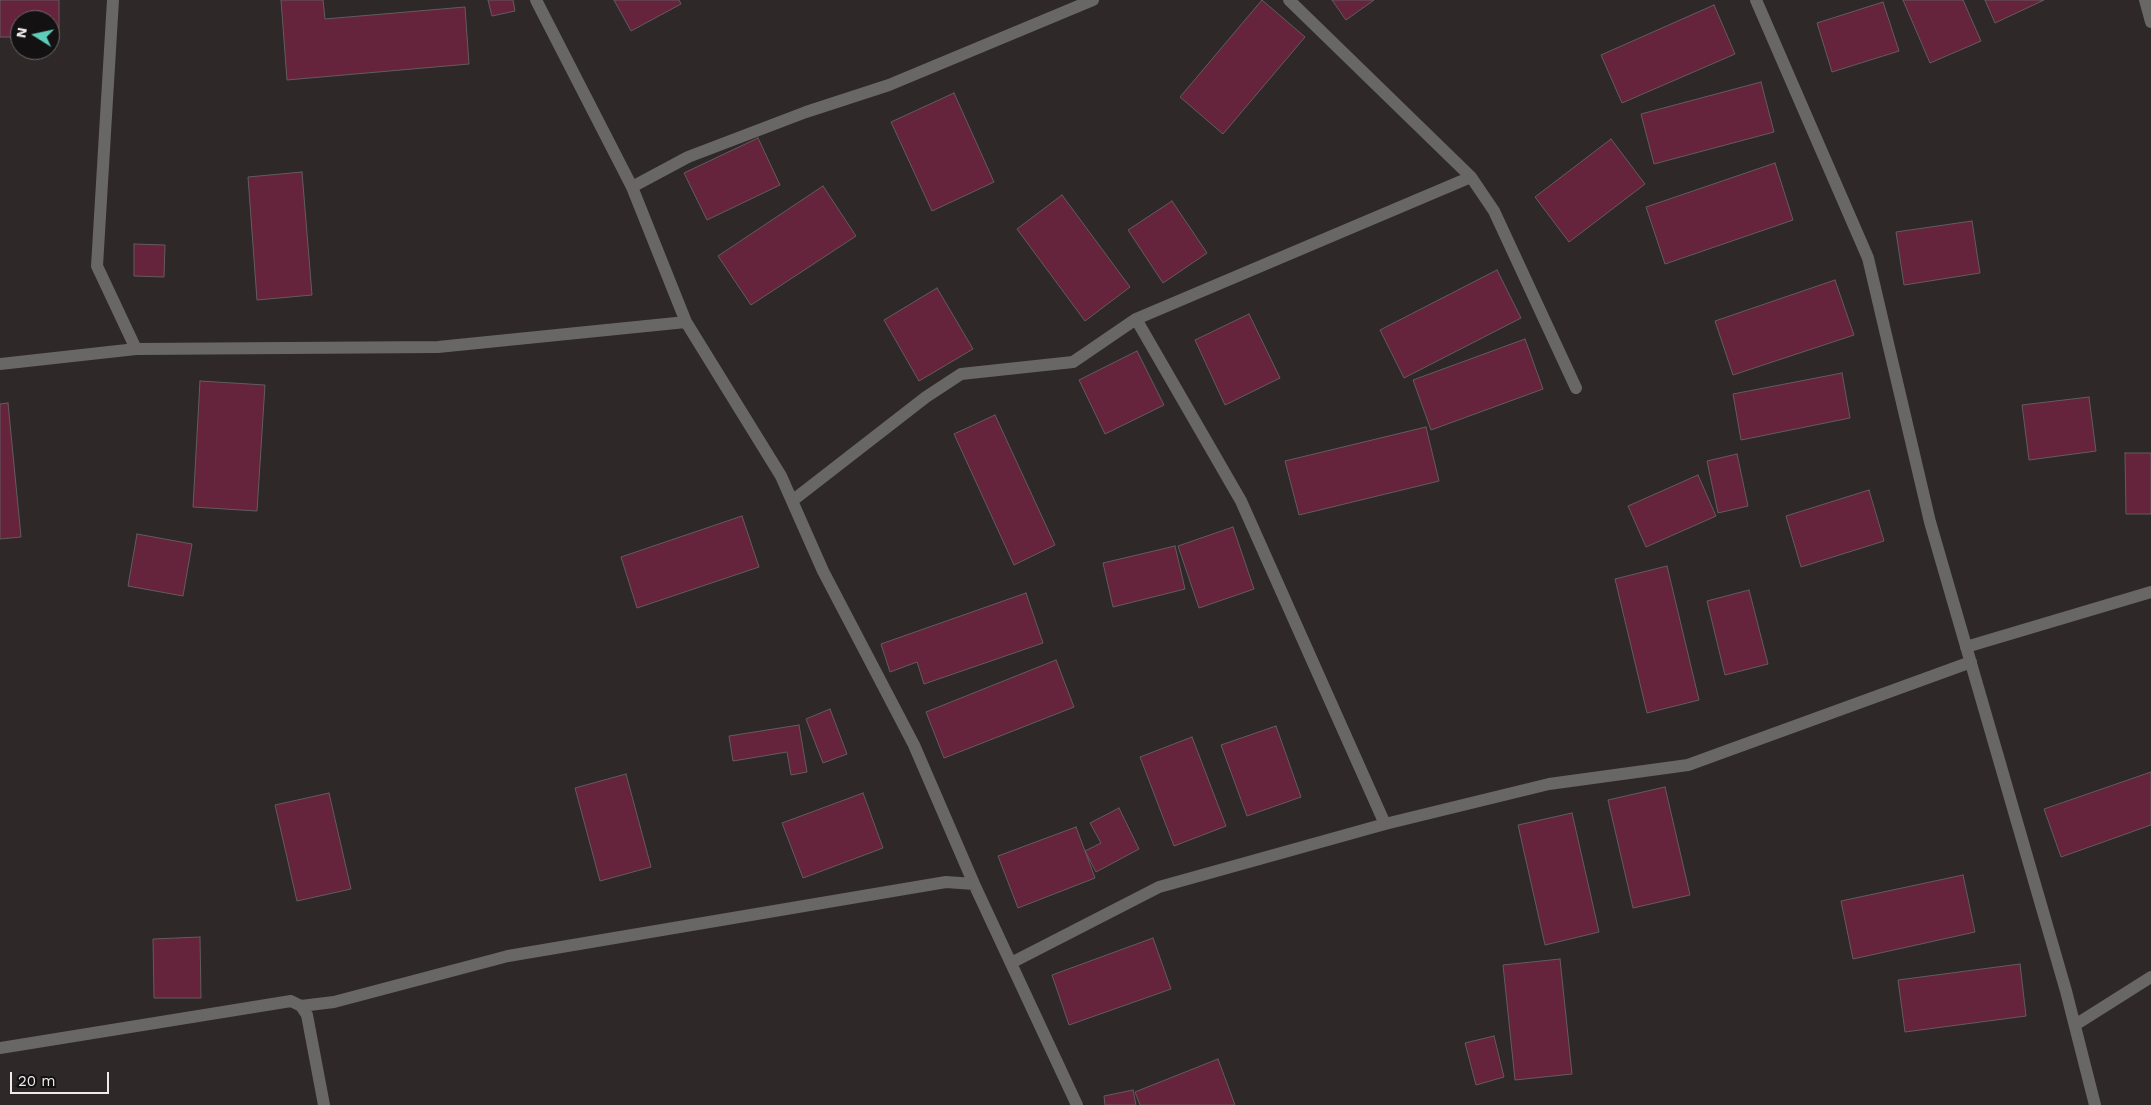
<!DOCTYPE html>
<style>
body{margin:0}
#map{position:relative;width:2151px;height:1105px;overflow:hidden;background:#2e2829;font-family:"Work Sans",sans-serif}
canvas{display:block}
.north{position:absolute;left:10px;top:10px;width:50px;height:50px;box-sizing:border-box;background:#141112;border:1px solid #6c6869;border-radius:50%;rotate:280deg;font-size:14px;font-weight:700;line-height:20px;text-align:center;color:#efebec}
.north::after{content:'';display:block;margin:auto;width:18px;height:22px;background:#5cceba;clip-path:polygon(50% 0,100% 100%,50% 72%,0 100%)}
.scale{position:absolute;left:10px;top:1072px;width:99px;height:22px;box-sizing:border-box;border:2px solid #efebec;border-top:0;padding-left:6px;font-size:15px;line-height:18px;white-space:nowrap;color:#efebec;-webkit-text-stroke:4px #141112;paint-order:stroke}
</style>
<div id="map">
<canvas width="2151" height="1105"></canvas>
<div class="north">N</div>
<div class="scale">20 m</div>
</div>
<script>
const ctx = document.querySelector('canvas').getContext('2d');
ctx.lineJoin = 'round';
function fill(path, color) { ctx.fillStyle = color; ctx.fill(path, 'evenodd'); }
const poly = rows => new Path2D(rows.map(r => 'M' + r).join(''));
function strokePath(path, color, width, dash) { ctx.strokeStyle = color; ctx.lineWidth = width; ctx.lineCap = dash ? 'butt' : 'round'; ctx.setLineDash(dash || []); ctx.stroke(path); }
const building = poly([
 [0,0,59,0,59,37,50,37,50,20,20,20,20,37,0,37,0,0],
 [281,0,323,0,325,19,465,7,469,64,287,80,281,0],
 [488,0,513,0,515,11,492,16,488,0],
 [614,0,679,0,681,4,631,31,614,0],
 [1262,0,1305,37,1223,134,1180,97,1262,0],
 [1332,0,1374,0,1346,20,1332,0],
 [1903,0,1963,0,1981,41,1930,63,1903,0],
 [1985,0,2044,0,1995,23,1985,0],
 [1883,2,1899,51,1832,72,1817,23,1883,2],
 [1714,5,1735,54,1622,103,1601,55,1714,5],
 [1761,82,1774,132,1654,164,1641,114,1761,82],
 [954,93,994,182,932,211,891,122,954,93],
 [758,138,780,185,707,220,684,173,758,138],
 [1611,139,1645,184,1569,242,1535,197,1611,139],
 [1775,163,1793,220,1665,264,1646,207,1775,163],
 [302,172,312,295,257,300,248,177,302,172],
 [823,186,856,236,751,305,718,256,823,186],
 [1062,195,1130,287,1085,321,1017,229,1062,195],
 [1172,201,1207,253,1163,283,1128,230,1172,201],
 [1972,221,1980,273,1904,285,1896,232,1972,221],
 [134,244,165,245,164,277,134,276,134,244],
 [1497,270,1521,318,1404,378,1380,330,1497,270],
 [1835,280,1854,335,1733,375,1715,321,1835,280],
 [937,288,973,349,919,381,884,320,937,288],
 [1249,314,1280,378,1225,405,1195,340,1249,314],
 [1525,339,1543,389,1431,430,1413,380,1525,339],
 [1137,351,1164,405,1105,434,1079,380,1137,351],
 [1842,373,1850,418,1741,440,1733,394,1842,373],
 [200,381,265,385,257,511,193,507,200,381],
 [2089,397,2096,451,2029,460,2022,405,2089,397],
 [8,403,21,537,0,539,0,404,8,403],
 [995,415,1055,545,1014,565,954,434,995,415],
 [1426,427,1439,481,1299,515,1285,461,1426,427],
 [2125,453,2151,453,2151,514,2126,514,2125,453],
 [1737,454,1748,506,1718,513,1707,461,1737,454],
 [1698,475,1716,516,1646,547,1628,506,1698,475],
 [1869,490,1884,541,1801,567,1786,516,1869,490],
 [742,516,759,567,637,608,621,557,742,516],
 [1233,527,1254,589,1199,608,1178,546,1233,527],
 [137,534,192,544,183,596,128,586,137,534],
 [1175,546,1185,589,1113,607,1103,563,1175,546],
 [1667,566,1699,700,1647,713,1615,579,1667,566],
 [1749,590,1768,664,1725,675,1707,601,1749,590],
 [1026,593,1043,643,924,684,917,662,890,672,881,644,1026,593],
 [1056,660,1074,707,944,758,926,712,1056,660],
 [830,709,847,754,823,763,806,719,830,709],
 [799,725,807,772,791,775,787,752,733,761,729,736,799,725],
 [1276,726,1301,797,1247,816,1221,745,1276,726],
 [1192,737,1226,826,1174,846,1140,757,1192,737],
 [2151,772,2151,825,2061,857,2044,809,2151,772],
 [626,774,651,867,600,881,575,788,626,774],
 [1665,787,1690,895,1633,908,1608,800,1665,787],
 [329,793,351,889,297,901,275,805,329,793],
 [863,793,883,848,803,878,782,823,863,793],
 [1119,808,1139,849,1096,872,1085,851,1101,843,1090,823,1119,808],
 [1572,813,1599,932,1545,945,1518,825,1572,813],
 [1076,827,1095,878,1018,908,998,856,1076,827],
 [1963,875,1975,932,1853,959,1841,901,1963,875],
 [200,937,201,998,154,998,153,939,200,937],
 [1153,938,1171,989,1069,1025,1052,975,1153,938],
 [1560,959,1572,1074,1515,1080,1503,965,1560,959],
 [2020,964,2026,1016,1905,1032,1898,980,2020,964],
 [1494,1036,1504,1077,1476,1085,1465,1043,1494,1036],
 [1218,1059,1235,1105,1140,1105,1135,1092,1218,1059],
 [1133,1090,1136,1105,1105,1105,1104,1096,1133,1090]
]);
fill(building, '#65233c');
strokePath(building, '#635c5e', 1);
strokePath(poly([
 [113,0,97,266,136,349],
 [536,0,632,187,686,322,781,476,823,571,914,745,974,884,1077,1105],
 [1289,0,1471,177,1494,211,1576,388],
 [1756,0,1868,258,1930,522,2066,991,2095,1105],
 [2145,0,2151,22],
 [632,187,688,157,806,112,889,85,1093,0],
 [1136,319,1241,501,1385,824],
 [0,364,136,349,438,347,686,322],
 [792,501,926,397,961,374,1073,362,1136,319,1471,177],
 [1966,647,2151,592],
 [1011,963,1159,887,1385,824,1549,784,1688,765,1971,662],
 [301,1006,334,1002,508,956,946,882,974,884],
 [2075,1025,2151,977],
 [0,1048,291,1001,301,1006,307,1015,324,1105]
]), '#696666', 12);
</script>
